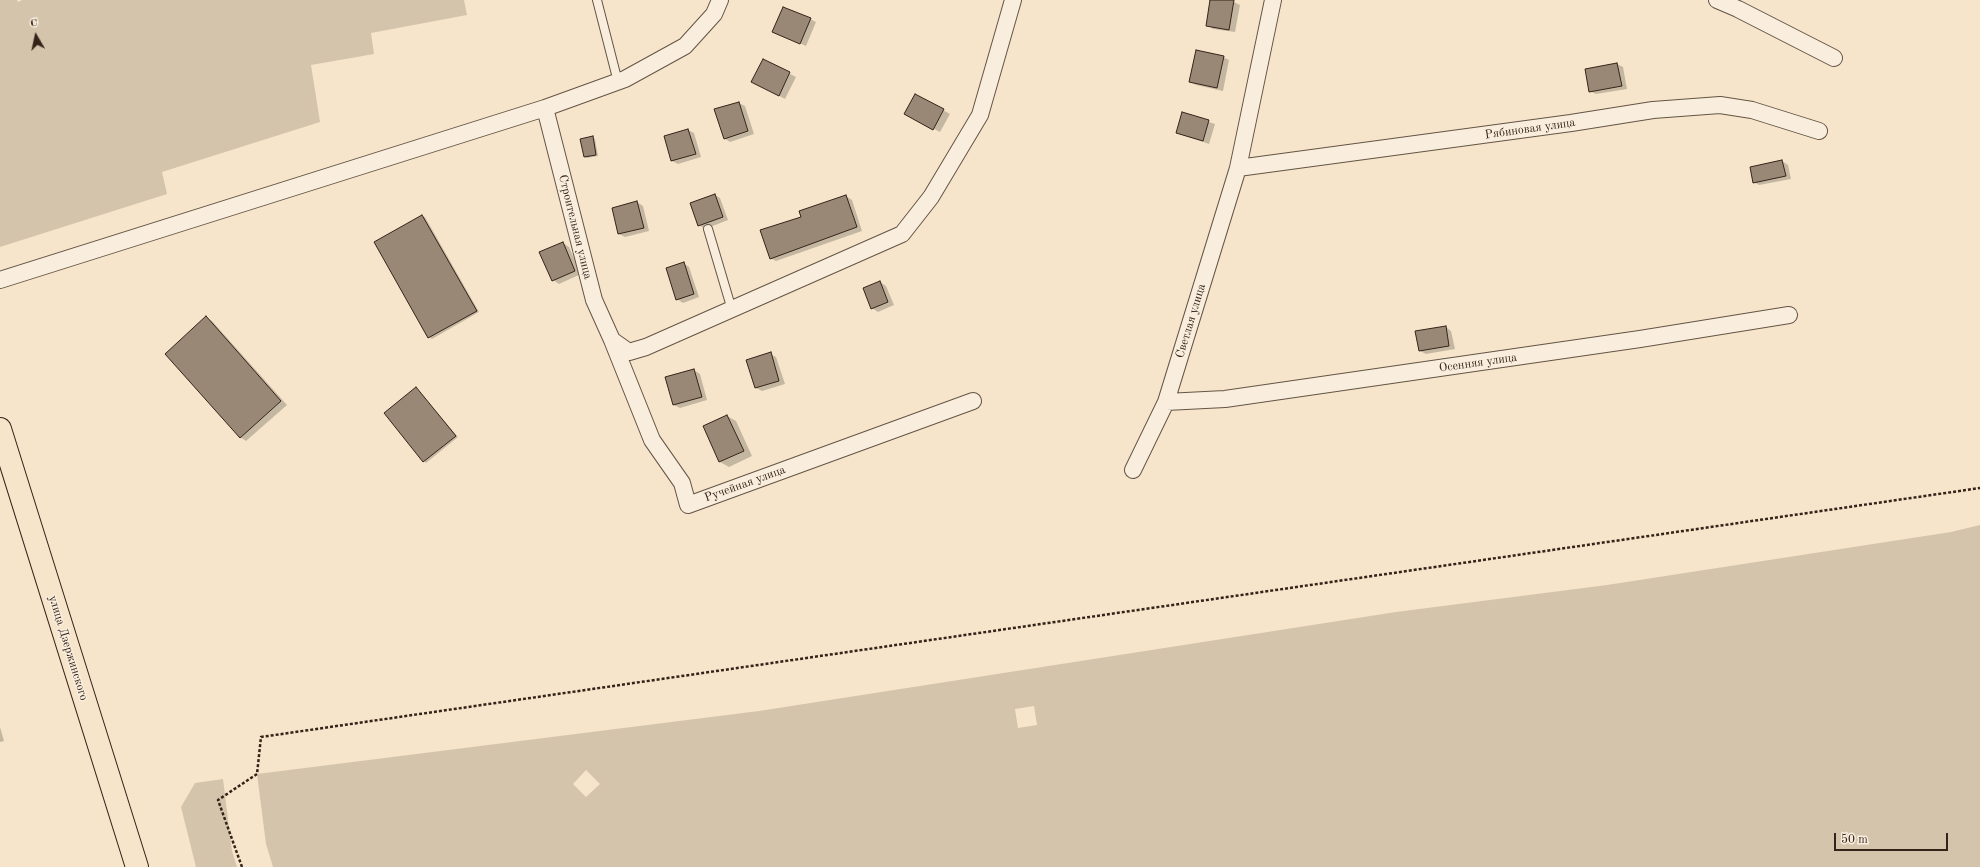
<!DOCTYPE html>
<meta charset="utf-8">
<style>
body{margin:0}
#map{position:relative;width:1980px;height:867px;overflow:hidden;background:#f6e5ca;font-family:"Old Standard TT",serif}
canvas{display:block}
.north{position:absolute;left:16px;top:16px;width:40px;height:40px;-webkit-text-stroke:3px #f9eedd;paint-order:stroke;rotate:351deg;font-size:11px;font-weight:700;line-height:16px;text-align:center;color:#342319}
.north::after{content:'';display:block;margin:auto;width:14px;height:18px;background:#342319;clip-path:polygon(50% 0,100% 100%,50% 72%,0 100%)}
.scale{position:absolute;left:1834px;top:833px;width:114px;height:18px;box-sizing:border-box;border:2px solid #342319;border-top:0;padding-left:5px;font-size:12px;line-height:14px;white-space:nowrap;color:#342319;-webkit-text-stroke:3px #f9eedd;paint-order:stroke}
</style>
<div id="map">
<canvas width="1980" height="867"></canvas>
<div class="north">С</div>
<div class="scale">50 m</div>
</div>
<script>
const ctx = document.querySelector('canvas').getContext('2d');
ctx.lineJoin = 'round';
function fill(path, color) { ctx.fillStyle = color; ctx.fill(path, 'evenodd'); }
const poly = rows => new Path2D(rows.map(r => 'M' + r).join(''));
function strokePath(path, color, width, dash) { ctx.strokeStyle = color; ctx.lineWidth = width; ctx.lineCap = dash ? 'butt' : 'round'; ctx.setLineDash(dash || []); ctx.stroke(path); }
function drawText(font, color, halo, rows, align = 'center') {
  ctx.font = font + ' "Old Standard TT",serif'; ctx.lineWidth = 3; ctx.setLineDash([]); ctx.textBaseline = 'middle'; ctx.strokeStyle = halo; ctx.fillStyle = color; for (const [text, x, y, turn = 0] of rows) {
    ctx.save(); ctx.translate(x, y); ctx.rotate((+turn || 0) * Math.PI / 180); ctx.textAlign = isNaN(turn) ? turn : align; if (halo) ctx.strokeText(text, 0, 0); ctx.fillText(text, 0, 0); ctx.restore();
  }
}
fill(poly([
 [0,0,17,0,18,2,22,0,464,0,467,15,371,33,374,54,311,65,320,122,162,172,167,194,0,247],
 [1980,525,1980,867,273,867,266,844,257,774,759,711,1396,612,1607,585,1951,532],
 [1034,706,1037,725,1018,728,1015,709],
 [586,770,600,784,586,797,573,784],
 [223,779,232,851,237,867,196,867,181,807,195,783]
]), '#d5c4ac');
fill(poly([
 [1211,0,1234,2,1240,5,1235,32,1213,29,1207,25],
 [810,19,816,22,806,46,773,32],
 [1223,57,1229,60,1223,91,1196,85,1190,82],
 [763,60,796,77,785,99,758,85],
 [1617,64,1623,67,1627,89,1596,94,1590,91],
 [916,95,950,114,940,132,906,114],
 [739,103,745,106,754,134,730,142,724,138],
 [1183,114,1215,124,1209,144,1177,133],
 [688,130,694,133,701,157,678,164,672,161],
 [592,137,595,139,598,156,587,158,584,156],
 [1782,161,1788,165,1791,179,1759,185,1754,182],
 [715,195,720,198,728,220,705,229,699,225],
 [846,196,852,200,862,231,776,261,770,258,803,218],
 [637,202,643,206,649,231,625,237,619,234],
 [422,216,425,217,479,312,432,339,429,337],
 [563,243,569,247,581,274,559,284,553,280],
 [683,263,689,267,699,297,683,303,677,299],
 [880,282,886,286,894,305,878,312,872,308],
 [206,318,212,321,287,405,246,441,240,437],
 [1446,327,1451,331,1455,349,1426,354,1420,351],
 [770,354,776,357,785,384,762,391,756,388],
 [694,370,700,374,707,400,680,408,674,405],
 [416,388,458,437,426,463,424,461],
 [727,416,736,421,752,456,729,467,720,462,704,426],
 [0,727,4,741,0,742]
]), '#0003');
const building = poly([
 [1210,0,1234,0,1229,30,1206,26,1210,0],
 [783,7,811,18,800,44,772,32,783,7],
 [1196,50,1224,56,1217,88,1189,82,1196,50],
 [763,59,790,72,779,96,751,82,763,59],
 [1617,63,1622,86,1589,92,1585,69,1617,63],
 [915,94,944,109,933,130,904,114,915,94],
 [739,102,748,131,724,139,714,109,739,102],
 [1182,112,1209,120,1203,141,1176,133,1182,112],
 [688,129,696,154,671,161,664,136,688,129],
 [593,136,596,155,584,157,580,139,593,136],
 [1782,160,1786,176,1753,183,1750,167,1782,160],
 [715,194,723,217,698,226,690,203,715,194],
 [846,195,857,227,770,259,760,230,801,217,799,211,846,195],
 [637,201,644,228,618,234,612,208,637,201],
 [422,215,477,311,428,338,374,242,422,215],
 [563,242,575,271,552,281,539,252,563,242],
 [684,262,694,294,676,300,666,268,684,262],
 [880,281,888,302,871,309,863,288,880,281],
 [206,316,281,401,240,438,165,354,206,316],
 [1446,326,1449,346,1419,351,1415,331,1446,326],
 [771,352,779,381,755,388,746,360,771,352],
 [694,369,702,397,673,405,665,377,694,369],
 [416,387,456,436,423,462,384,413,416,387],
 [727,415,744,451,719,462,703,426,727,415]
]);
fill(building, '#998875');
strokePath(building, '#342319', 1);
const service = poly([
 [597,0,618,82],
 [708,229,732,310]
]);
const minor = poly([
 [1717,0,1738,9,1834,58],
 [545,108,594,300,612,340,629,352,646,347,902,234,931,197,980,115,1013,0],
 [1238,168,1571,123,1653,110,1720,105,1752,110,1819,131],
 [0,280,545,108,625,79,685,46,714,14,720,0],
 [612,340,652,440,682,483,688,505,973,401],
 [1166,402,1225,399,1640,339,1789,315],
 [1133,470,1166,402,1238,168,1273,0]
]);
const primary = poly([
 [0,429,137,867]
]);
strokePath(service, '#645445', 10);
strokePath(minor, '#645445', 18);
strokePath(primary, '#342319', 24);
strokePath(poly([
 [242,867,218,800,257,774,261,737,1980,488]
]), '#342319', 2.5, [3, 2]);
strokePath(service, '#f9eedd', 8);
strokePath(minor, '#f9eedd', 16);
strokePath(primary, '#f6e5ca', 22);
drawText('12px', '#342319', '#f9eedd', [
 ["Рябиновая улица",1530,129,-8],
 ["Строительная улица",575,227,76],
 ["Светлая улица",1191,321,-73],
 ["Осенняя улица",1478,363,-8],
 ["Ручейная улица",745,484,-20],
 ["улица Дзержинского",68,648,73]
]);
</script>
